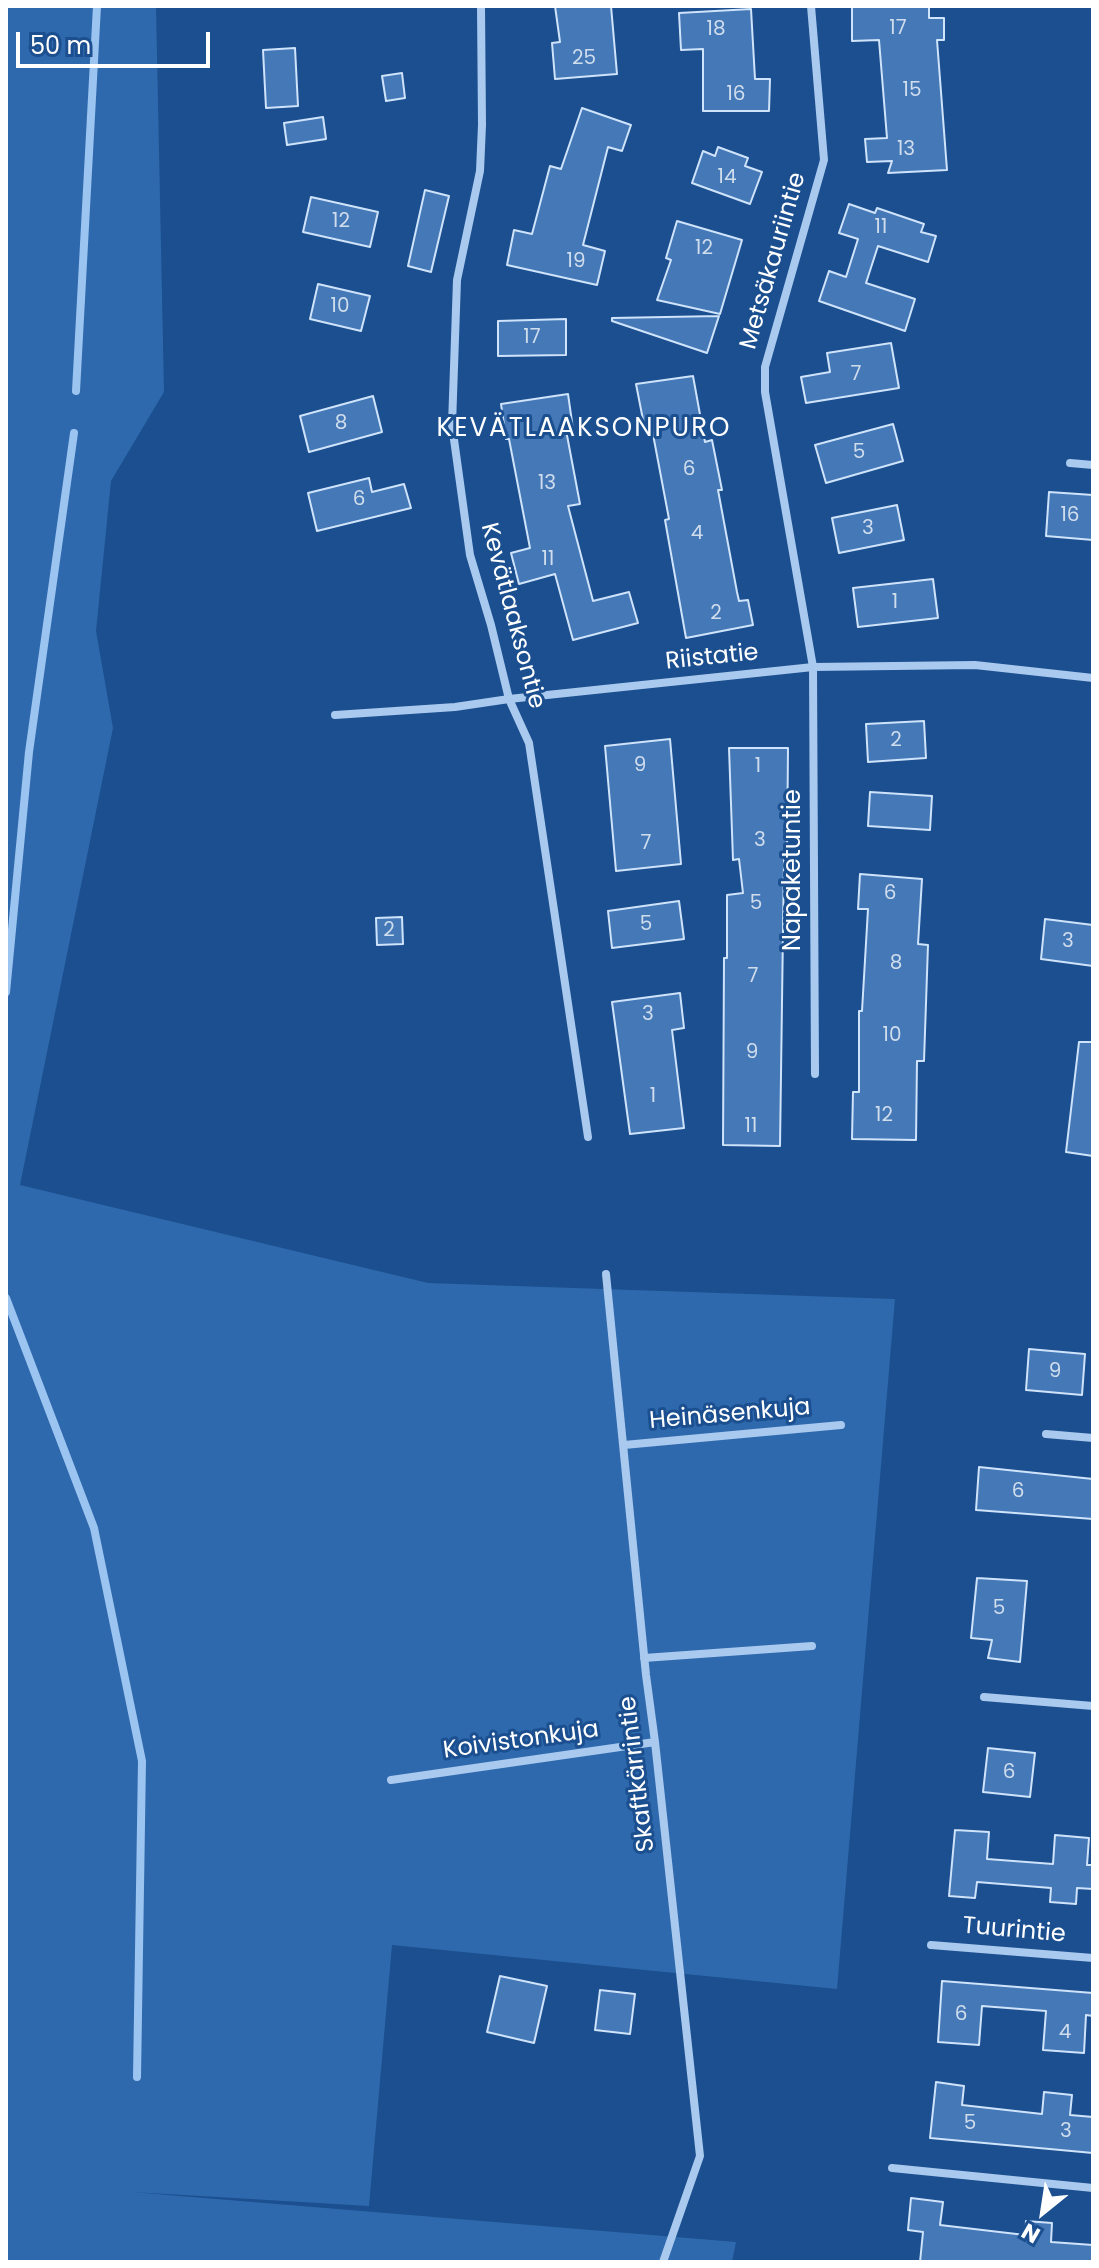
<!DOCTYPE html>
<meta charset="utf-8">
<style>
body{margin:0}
#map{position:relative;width:1099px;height:2268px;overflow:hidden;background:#1b4f8f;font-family:Poppins,sans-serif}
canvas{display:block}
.frame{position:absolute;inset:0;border:8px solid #fff;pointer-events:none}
.north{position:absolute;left:1003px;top:2172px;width:80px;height:80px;-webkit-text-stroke:6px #1b4f8f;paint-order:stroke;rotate:210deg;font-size:22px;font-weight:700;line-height:32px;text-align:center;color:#fff}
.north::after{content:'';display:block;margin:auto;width:28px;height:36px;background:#fff;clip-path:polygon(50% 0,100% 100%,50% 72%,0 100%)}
.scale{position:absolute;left:16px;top:32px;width:194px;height:36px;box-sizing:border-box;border:4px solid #fff;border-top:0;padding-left:10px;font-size:24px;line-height:28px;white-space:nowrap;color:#fff;-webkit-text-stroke:6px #1b4f8f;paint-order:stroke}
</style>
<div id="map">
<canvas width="1099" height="2268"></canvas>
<div class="frame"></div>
<div class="north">N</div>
<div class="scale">50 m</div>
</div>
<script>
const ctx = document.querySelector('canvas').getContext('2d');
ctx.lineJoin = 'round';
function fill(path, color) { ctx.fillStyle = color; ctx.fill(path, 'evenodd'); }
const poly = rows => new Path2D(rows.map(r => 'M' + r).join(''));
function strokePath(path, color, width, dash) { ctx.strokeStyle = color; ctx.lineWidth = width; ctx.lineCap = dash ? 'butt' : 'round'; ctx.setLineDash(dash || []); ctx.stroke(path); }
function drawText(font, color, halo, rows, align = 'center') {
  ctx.font = font + ' Poppins,sans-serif'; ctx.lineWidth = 6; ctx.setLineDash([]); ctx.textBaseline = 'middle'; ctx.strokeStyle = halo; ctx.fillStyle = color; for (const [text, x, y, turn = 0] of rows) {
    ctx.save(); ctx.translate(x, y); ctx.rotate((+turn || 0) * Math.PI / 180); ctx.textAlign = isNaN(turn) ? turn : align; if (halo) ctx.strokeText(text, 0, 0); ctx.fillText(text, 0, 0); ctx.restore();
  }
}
fill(poly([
 [6,6,156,6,164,392,111,481,96,631,113,728,20,1185,428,1283,895,1299,837,1989,392,1945,369,2206,132,2192,736,2242,732,2262,6,2262]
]), '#2e69ad');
strokePath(poly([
 [76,391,97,6],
 [6,992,29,752,74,433],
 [6,1298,94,1528,142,1761,137,2077]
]), '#9cc4f0', 8);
const building = poly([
 [555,6,611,6,617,74,555,79,552,43,560,42,555,6],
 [852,6,929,6,929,18,944,18,944,40,937,40,947,170,888,173,892,161,867,162,865,139,887,138,879,40,852,41,852,6],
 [751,9,755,79,770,79,769,111,703,111,703,49,681,50,679,13,751,9],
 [295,48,298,106,266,108,263,50,295,48],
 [402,73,405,98,386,101,382,76,402,73],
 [582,108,631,125,622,151,608,147,583,245,605,251,597,285,507,265,514,230,532,234,550,166,561,169,582,108],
 [323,117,326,139,287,145,284,123,323,117],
 [718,147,748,158,745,166,762,172,750,204,692,183,703,151,715,156,718,147],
 [425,190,449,196,431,272,408,266,425,190],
 [311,197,378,212,370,247,303,232,311,197],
 [849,204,875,213,877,208,924,224,921,232,936,236,928,262,878,246,866,283,915,299,905,331,819,301,829,271,846,277,858,239,839,233,849,204],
 [677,221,742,240,720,314,657,300,671,260,666,258,677,221],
 [318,284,370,296,361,331,310,319,318,284],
 [719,316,707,353,612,321,612,318,719,316],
 [566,319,566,355,498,356,498,321,566,319],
 [891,343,899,388,806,403,801,377,830,372,827,353,891,343],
 [693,376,705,442,712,440,722,490,718,490,737,592,739,601,748,600,753,625,686,638,665,520,669,519,652,429,645,430,636,384,693,376],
 [568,394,573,429,566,430,580,504,568,506,593,601,629,592,638,623,573,640,555,574,519,584,511,553,530,548,509,439,506,439,501,404,568,394],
 [373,396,382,432,309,452,300,416,373,396],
 [893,424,903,461,826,483,815,445,893,424],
 [369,478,372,492,404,484,411,508,317,531,308,493,369,478],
 [1049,492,1093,495,1093,540,1046,536,1049,492],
 [897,505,904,540,839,553,832,518,897,505],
 [933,579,938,618,858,627,853,588,933,579],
 [924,721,926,758,868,762,866,724,924,721],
 [670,739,681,864,616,871,605,746,670,739],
 [729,748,788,748,787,859,784,859,780,1146,723,1145,724,958,727,958,727,895,743,893,739,859,733,860,729,748],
 [870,792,932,796,930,830,868,826,870,792],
 [860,874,922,879,918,944,928,945,924,1061,917,1061,916,1140,852,1139,853,1092,859,1092,859,1011,862,1011,868,909,858,909,860,874],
 [679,901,684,939,612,948,608,911,679,901],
 [402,917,403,944,377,945,376,918,402,917],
 [1045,919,1093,925,1093,966,1041,959,1045,919],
 [680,993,684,1028,672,1030,684,1128,630,1134,612,1002,680,993],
 [1079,1042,1093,1042,1093,1156,1066,1152,1079,1042],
 [1029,1349,1085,1354,1082,1395,1026,1390,1029,1349],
 [979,1467,1093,1479,1093,1519,976,1510,979,1467],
 [977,1578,1027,1581,1020,1662,988,1658,992,1640,971,1638,977,1578],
 [988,1748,1035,1753,1030,1797,983,1792,988,1748],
 [955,1830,989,1832,987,1859,1053,1864,1055,1835,1089,1838,1087,1865,1093,1865,1093,1889,1077,1888,1076,1904,1050,1902,1051,1888,977,1882,975,1898,949,1896,955,1830],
 [500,1976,547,1986,534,2043,487,2032,500,1976],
 [942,1981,1093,1993,1093,2016,1086,2015,1084,2053,1043,2050,1046,2011,982,2006,979,2045,938,2042,942,1981],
 [600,1990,635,1994,630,2034,595,2030,600,1990],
 [936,2082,964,2086,962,2105,1042,2114,1044,2092,1072,2095,1070,2115,1093,2117,1093,2153,930,2138,936,2082],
 [911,2198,943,2202,940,2225,1025,2235,1026,2221,1052,2223,1051,2242,1093,2245,1093,2262,920,2262,923,2232,908,2230,911,2198]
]);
fill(building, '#4478b7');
strokePath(building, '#cfe3fa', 2);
strokePath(poly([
 [481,6,482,125,480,171,457,280,452,425,470,555,491,625,509,699,529,743,588,1137],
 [811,6,824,160,765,367,765,392,813,667,815,1074],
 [1070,463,1093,465],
 [335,715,455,707,509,699,813,667,975,665,1093,678],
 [606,1274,646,1675,655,1742,700,2156,663,2262],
 [1046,1434,1093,1438],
 [624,1445,841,1425],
 [644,1658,812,1646],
 [984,1697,1093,1706],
 [391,1780,655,1742],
 [931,1945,1093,1958],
 [892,2168,1093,2188]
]), '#a9c9ee', 8);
drawText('20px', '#d0dded', null, [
 ["17",898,29],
 ["18",716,30],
 ["25",584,59],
 ["15",912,91],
 ["16",736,95],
 ["13",906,150],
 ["14",727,178],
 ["12",341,222],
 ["11",881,228],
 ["12",704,249],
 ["19",576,262],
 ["10",340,307],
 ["17",532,338],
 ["7",856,375],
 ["8",341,424],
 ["5",859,453],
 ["6",689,470],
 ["13",547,484],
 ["6",359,500],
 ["16",1070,516],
 ["3",868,529],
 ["4",697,534],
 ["11",548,560],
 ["1",895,603],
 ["2",716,614],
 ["2",896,741],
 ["9",640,766],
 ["1",758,767],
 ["3",760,841],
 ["7",646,844],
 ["6",890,894],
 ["5",756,904],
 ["5",646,925],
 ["2",389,931],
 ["3",1068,942],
 ["8",896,964],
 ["7",753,977],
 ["3",648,1015],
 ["10",892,1036],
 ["9",752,1053],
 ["1",653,1097],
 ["12",884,1116],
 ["11",751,1127],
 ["9",1055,1372],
 ["6",1018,1492],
 ["5",999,1609],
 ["6",1009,1773],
 ["6",961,2015],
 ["4",1065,2033],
 ["5",970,2124],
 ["3",1066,2132]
]);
drawText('24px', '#fff', '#1b4f8f', [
 ["Metsäkauriintie",774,261,-74],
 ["Kevätlaaksontie",512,616,75],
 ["Riistatie",712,658,-6],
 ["Napaketuntie",794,870,-90],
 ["Heinäsenkuja",730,1415,-5],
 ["Koivistonkuja",521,1741,-8],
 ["Skaftkärrintie",638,1774,-97],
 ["Tuurintie",1014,1931,5]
]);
ctx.letterSpacing = '2px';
drawText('26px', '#fff', '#1b4f8f', [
 ["KEVÄTLAAKSONPURO",584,429]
]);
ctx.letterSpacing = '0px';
</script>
